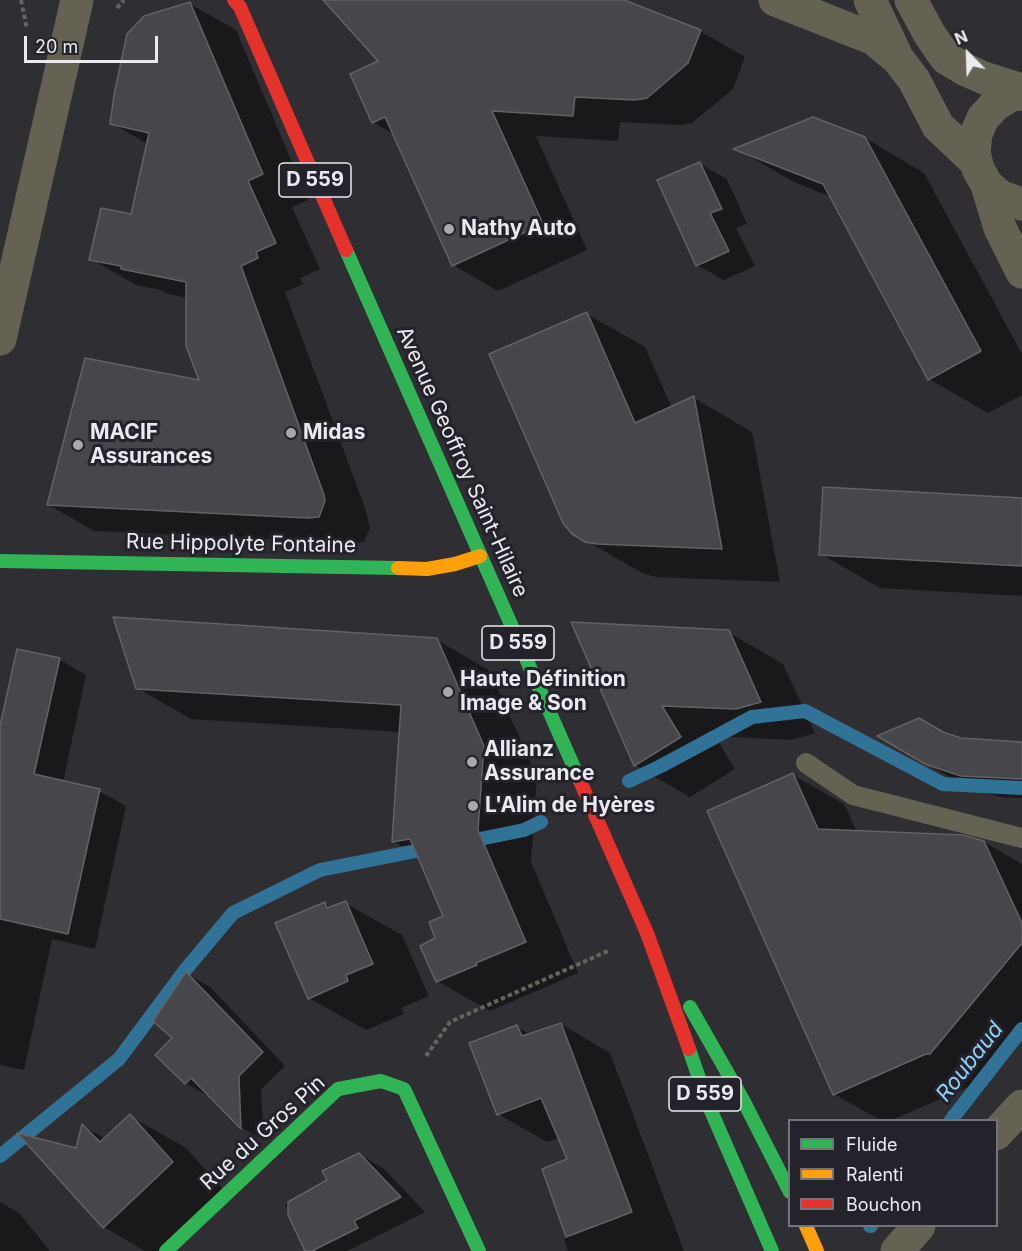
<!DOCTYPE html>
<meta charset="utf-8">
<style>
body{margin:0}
#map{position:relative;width:1022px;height:1251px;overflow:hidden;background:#2f2e33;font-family:Inter,sans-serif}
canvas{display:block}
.legend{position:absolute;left:788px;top:1119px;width:210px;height:108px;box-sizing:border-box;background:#24222b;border:2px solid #74727a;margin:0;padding:8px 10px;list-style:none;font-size:18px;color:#ebeaf0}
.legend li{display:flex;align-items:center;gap:12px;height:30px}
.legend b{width:30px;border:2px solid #74727a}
.north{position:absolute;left:938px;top:24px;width:60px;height:60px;-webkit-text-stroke:4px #24222b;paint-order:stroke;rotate:337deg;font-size:16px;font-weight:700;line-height:24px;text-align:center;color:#ebeaf0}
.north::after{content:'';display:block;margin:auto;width:21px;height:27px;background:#ebeaf0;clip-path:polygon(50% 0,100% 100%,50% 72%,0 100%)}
.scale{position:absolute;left:24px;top:36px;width:134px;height:27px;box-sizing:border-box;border:3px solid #ebeaf0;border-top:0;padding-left:8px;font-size:18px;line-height:21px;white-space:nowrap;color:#ebeaf0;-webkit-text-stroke:4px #24222b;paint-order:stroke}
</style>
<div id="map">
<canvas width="1022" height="1251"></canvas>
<ul class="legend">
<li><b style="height:8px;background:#30b455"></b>Fluide</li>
<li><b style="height:8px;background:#ff9f0a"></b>Ralenti</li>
<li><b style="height:8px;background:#e5322d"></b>Bouchon</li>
</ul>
<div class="north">N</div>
<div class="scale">20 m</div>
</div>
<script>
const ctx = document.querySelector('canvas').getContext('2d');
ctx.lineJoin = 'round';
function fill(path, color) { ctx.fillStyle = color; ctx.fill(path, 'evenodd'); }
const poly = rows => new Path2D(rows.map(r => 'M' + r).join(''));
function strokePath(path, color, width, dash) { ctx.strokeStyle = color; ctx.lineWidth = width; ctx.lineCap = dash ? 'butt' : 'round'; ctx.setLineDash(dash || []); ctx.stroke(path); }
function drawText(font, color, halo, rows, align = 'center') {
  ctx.font = font + ' Inter,sans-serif'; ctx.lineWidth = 6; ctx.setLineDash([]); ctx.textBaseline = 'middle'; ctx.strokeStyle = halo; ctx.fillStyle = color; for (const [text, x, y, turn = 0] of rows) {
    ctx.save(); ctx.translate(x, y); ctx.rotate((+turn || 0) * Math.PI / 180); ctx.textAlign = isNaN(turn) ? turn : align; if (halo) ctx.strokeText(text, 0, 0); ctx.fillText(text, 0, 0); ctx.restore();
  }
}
fill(poly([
 [325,0,620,0,700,31,745,57,733,89,692,123,681,125,620,122,618,141,536,136,587,250,498,291,453,265,395,135,373,122,381,62],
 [190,4,236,30,308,200,292,207,320,269,300,278,303,284,285,292,365,508,370,528,364,542,354,543,94,531,49,505,201,382,187,298,168,294,161,290,136,285,91,259,133,216,148,144,111,123],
 [865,138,924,173,1022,354,1022,395,988,413,929,379,831,197,794,182,737,149],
 [700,164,727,179,747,224,736,228,755,266,724,280,697,265],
 [587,314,645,347,672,408,694,398,752,432,780,582,657,577,644,574,573,533],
 [1022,499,1022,596,880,588,821,554],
 [573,624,728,632,783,664,815,733,791,740,715,736,735,769,690,797,635,765],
 [437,640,490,671,537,777,531,862,578,973,490,1011,437,981,437,939,445,917,419,856,393,841,400,732,191,719,137,688],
 [18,651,60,660,86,675,63,782,99,791,126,806,95,949,52,939,24,1070,0,1065,0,734],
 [944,734,960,740,1022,743,1022,798,1000,797,965,786,880,736],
 [793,775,844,804,857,832,984,842,1022,864,1022,1034,984,1080,892,1120,880,1120,834,1094],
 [325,903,332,908,345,903,402,935,429,996,401,1008,404,1014,366,1030,309,998],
 [187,974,210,987,285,1066,261,1089,264,1140,242,1128,210,1095,208,1096,185,1083,175,1038],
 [561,1024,610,1053,684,1251,568,1251,564,1239,568,1237,544,1170,569,1160,559,1138,547,1142,498,1114,517,1027,531,1035],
 [130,1116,186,1148,228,1195,168,1251,145,1251,104,1227,22,1136,77,1150,83,1126,106,1139],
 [359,1154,384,1169,425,1212,347,1251,314,1251,304,1245,285,1205,329,1180],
 [0,1202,19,1213,50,1251,0,1251]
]), '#0007');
strokePath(poly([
 [629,781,661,766,752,717,805,711,943,784,1022,788],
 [465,842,524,830,541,822],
 [951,1120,1022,1029],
 [0,1156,119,1059,186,969,233,913,320,870,431,848],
 [870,1226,871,1226]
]), '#307396', 14);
const building = poly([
 [323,0,624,0,701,30,688,63,647,98,635,100,575,97,573,116,492,111,543,224,452,266,385,117,372,123,350,74,378,61,323,0],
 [190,2,263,174,248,181,276,243,256,252,258,258,241,266,324,495,325,501,319,517,307,518,47,505,85,358,199,380,186,346,186,282,121,269,121,266,89,260,101,208,131,214,149,133,110,124,114,95,127,34,144,16,190,2],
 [813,117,865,137,981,351,928,380,823,184,733,149,813,117],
 [700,162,722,209,710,213,729,251,696,266,657,180,700,162],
 [587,312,635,423,694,396,722,549,597,544,585,542,572,534,563,523,489,354,587,312],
 [823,487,1022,498,1022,566,819,555,823,487],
 [113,617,437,638,484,746,478,830,526,942,476,963,477,965,436,982,420,946,435,938,429,922,443,916,410,839,392,842,401,705,136,689,113,617],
 [571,622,729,630,761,702,736,709,662,706,681,737,634,766,571,622],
 [17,649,60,658,34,774,100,789,68,934,0,919,0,726,17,649],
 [919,718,943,732,961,738,1022,742,1022,779,961,776,925,764,877,736,919,718],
 [793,773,818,829,963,835,984,841,1022,923,1022,943,930,1054,926,1054,833,1095,707,811,793,773],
 [346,901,373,964,346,975,348,981,308,999,275,923,325,902,327,908,346,901],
 [186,972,263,1052,239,1076,241,1129,191,1078,185,1084,155,1055,172,1038,153,1021,186,972],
 [561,1023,632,1212,566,1237,542,1169,567,1159,541,1098,497,1115,469,1043,517,1025,522,1036,561,1023],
 [130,1114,173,1162,103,1228,17,1133,76,1148,82,1124,100,1142,130,1114],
 [359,1153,401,1197,354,1221,358,1228,312,1251,305,1251,288,1215,288,1202,327,1180,322,1171,359,1153]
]);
fill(building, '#47464a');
strokePath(building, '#636266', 1.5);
strokePath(poly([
 [21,0,27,29],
 [117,8,124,0],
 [426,1056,450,1022,610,950]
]), '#68645c', 4, [4.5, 3]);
strokePath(poly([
 [806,763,853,795,1022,838]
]), '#666253', 20);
strokePath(poly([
 [775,0,874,39,898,59,914,80,938,126,976,162],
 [870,0,896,55],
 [911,0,930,35,946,58,966,70,984,78,1022,90],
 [1022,94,1011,95,995,105,983,118,976,134,974,152,978,169,987,185,1001,197,1022,204],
 [987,185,1000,228,1022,272],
 [0,339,77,0],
 [996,1134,1022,1106],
 [897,1251,919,1226]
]), '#666253', 33);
strokePath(poly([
 [346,250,580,781],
 [0,561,398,568],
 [690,1007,743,1100,790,1192],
 [689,1049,708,1104,772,1251],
 [166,1251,338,1089,381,1081,404,1089,479,1251]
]), '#30b455', 14);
strokePath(poly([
 [398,568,427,569,455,564,480,556],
 [806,1226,817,1251]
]), '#ff9f0a', 14);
strokePath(poly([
 [234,0,240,7,346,250],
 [580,781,647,933,689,1049]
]), '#e5322d', 14);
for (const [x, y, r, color] of [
 [449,229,6,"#a9a8ae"],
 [291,433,6,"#a9a8ae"],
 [78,445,6,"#a9a8ae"],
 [448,692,6,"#a9a8ae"],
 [472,762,6,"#a9a8ae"],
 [473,806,6,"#a9a8ae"]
]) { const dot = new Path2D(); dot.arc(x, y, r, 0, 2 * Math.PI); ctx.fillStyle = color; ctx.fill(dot); strokePath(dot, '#24222b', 2); }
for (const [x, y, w] of [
 [315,180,72],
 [518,643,72],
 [705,1094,72]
]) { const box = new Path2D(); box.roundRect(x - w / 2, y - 17, w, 34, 4.5); ctx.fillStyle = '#24222b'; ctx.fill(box); strokePath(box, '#ebeaf0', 1.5); }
drawText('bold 20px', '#ebeaf0', null, [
 ["D 559",315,180],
 ["D 559",518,643],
 ["D 559",705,1094]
]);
drawText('bold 21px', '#ebeaf0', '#24222b', [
 ["Nathy Auto",461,229],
 ["MACIF",90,433],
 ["Assurances",90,457],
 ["Midas",303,433],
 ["Haute Définition",460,680],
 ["Image & Son",460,704],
 ["Allianz",484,750],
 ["Assurance",484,774],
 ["L'Alim de Hyères",485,806]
], 'left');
drawText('21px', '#ebeaf0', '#24222b', [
 ["Avenue Geoffroy Saint-Hilaire",462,462,66],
 ["Rue Hippolyte Fontaine",241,544,1],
 ["Rue du Gros Pin",263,1133,-42]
]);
drawText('italic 22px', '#8ed2fa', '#24222b', [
 ["Roubaud",970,1062,-52]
]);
</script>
